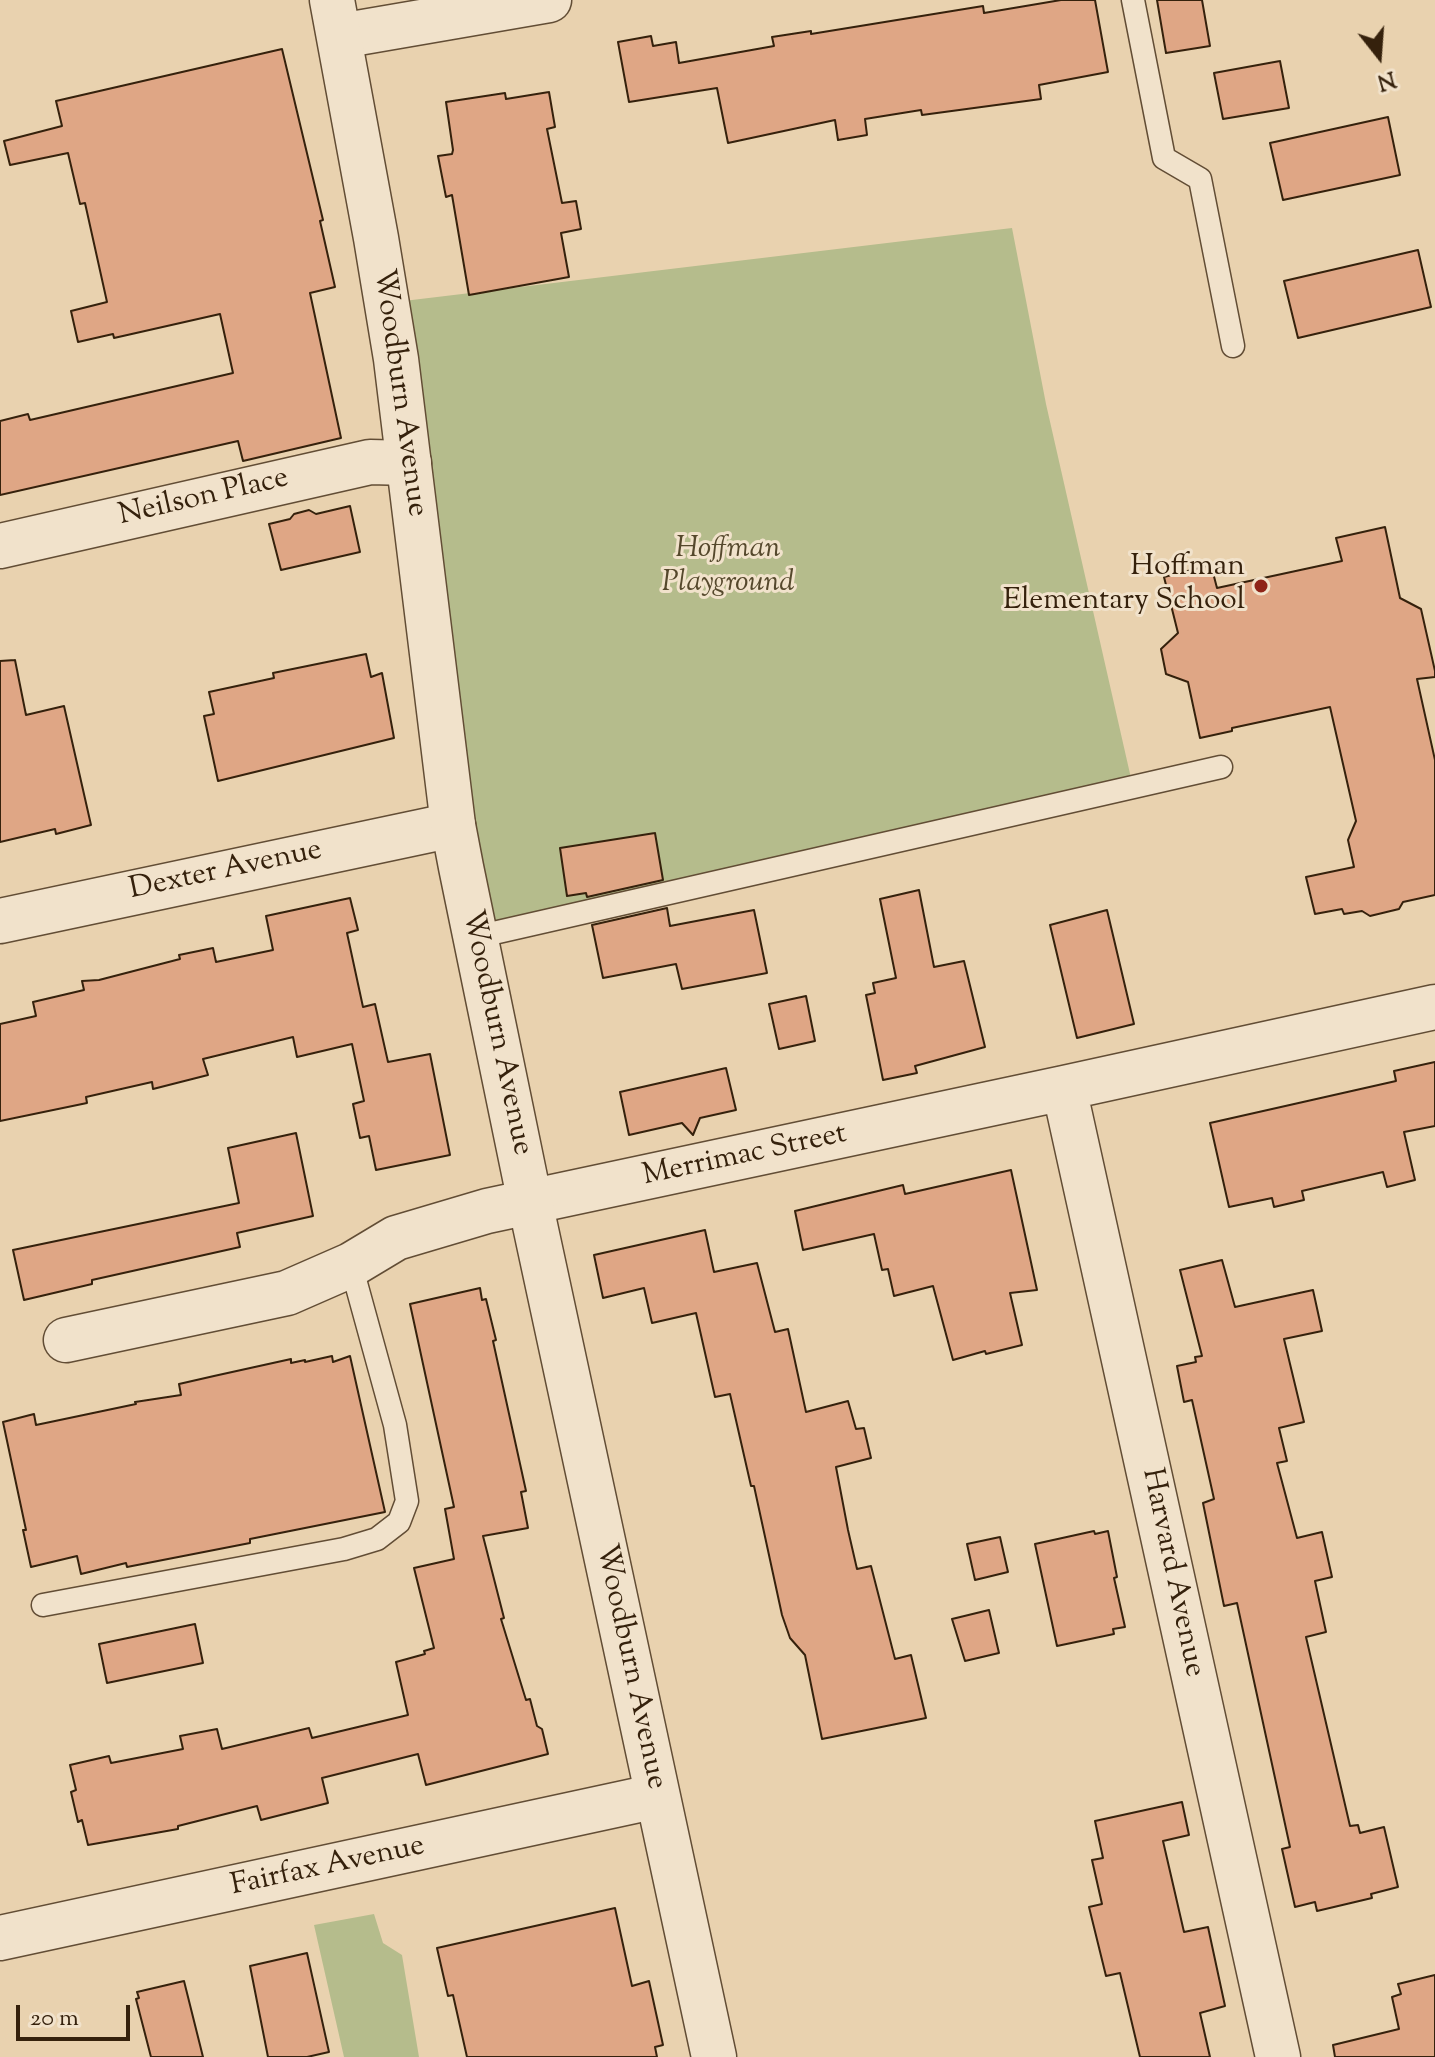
<!DOCTYPE html>
<style>
body{margin:0}
#map{position:relative;width:1435px;height:2057px;overflow:hidden;background:#e9d2af;font-family:"Sorts Mill Goudy",serif}
canvas{display:block}
.north{position:absolute;left:1339px;top:16px;width:80px;height:80px;-webkit-text-stroke:6px #f1e2cb;paint-order:stroke;rotate:163deg;font-size:22px;font-weight:700;line-height:32px;text-align:center;color:#35210c}
.north::after{content:'';display:block;margin:auto;width:28px;height:36px;background:#35210c;clip-path:polygon(50% 0,100% 100%,50% 72%,0 100%)}
.scale{position:absolute;left:16px;top:2005px;width:114px;height:36px;box-sizing:border-box;border:4px solid #35210c;border-top:0;padding-left:10px;font-size:24px;line-height:28px;white-space:nowrap;color:#35210c;-webkit-text-stroke:6px #f1e2cb;paint-order:stroke}
</style>
<div id="map">
<canvas width="1435" height="2057"></canvas>
<div class="north">N</div>
<div class="scale">20 m</div>
</div>
<script>
const ctx = document.querySelector('canvas').getContext('2d');
ctx.lineJoin = 'round';
function fill(path, color) { ctx.fillStyle = color; ctx.fill(path, 'evenodd'); }
const poly = rows => new Path2D(rows.map(r => 'M' + r).join(''));
function strokePath(path, color, width, dash) { ctx.strokeStyle = color; ctx.lineWidth = width; ctx.lineCap = dash ? 'butt' : 'round'; ctx.setLineDash(dash || []); ctx.stroke(path); }
function drawText(font, color, halo, rows, align = 'center') {
  ctx.font = font + ' "Sorts Mill Goudy",serif'; ctx.lineWidth = 6; ctx.setLineDash([]); ctx.textBaseline = 'middle'; ctx.strokeStyle = halo; ctx.fillStyle = color; for (const [text, x, y, turn = 0] of rows) {
    ctx.save(); ctx.translate(x, y); ctx.rotate((+turn || 0) * Math.PI / 180); ctx.textAlign = isNaN(turn) ? turn : align; if (halo) ctx.strokeText(text, 0, 0); ctx.fillText(text, 0, 0); ctx.restore();
  }
}
fill(poly([
 [1012,228,1046,404,1133,787,476,937,387,303],
 [374,1914,383,1943,402,1955,419,2057,344,2057,314,1925]
]), '#b5bc8c');
const building = poly([
 [1061,0,1095,0,1108,72,1039,85,1041,99,922,115,921,110,865,119,867,135,838,140,835,120,728,143,717,88,629,102,618,42,651,36,653,46,676,42,679,63,774,46,772,37,811,31,811,34,983,6,984,13,1061,0],
 [1157,0,1202,0,1210,46,1166,53,1157,0],
 [282,49,323,220,320,221,335,287,310,293,341,438,243,461,238,441,0,495,0,421,28,414,30,420,233,373,220,314,114,338,113,334,78,342,71,311,107,302,85,203,80,204,68,153,10,165,4,141,62,126,56,101,282,49],
 [1280,61,1289,108,1223,119,1214,73,1280,61],
 [549,92,555,127,547,129,562,203,576,201,581,229,561,233,569,277,469,295,452,195,446,197,438,156,452,154,453,150,446,102,505,93,506,99,549,92],
 [1388,117,1400,175,1283,200,1270,143,1388,117],
 [1418,250,1431,307,1298,338,1284,281,1418,250],
 [350,506,360,552,281,570,269,524,290,519,294,514,309,510,316,514,350,506],
 [1385,527,1400,598,1421,609,1435,671,1435,677,1417,679,1435,760,1435,895,1403,902,1399,909,1370,916,1362,911,1344,914,1342,909,1315,914,1306,877,1354,867,1348,840,1356,821,1330,707,1232,728,1232,731,1200,738,1188,682,1166,674,1161,649,1178,633,1164,577,1211,565,1217,588,1342,561,1336,538,1385,527],
 [366,654,371,677,382,673,394,738,218,781,204,716,214,714,209,692,274,678,273,673,366,654],
 [15,660,26,715,64,706,91,825,56,834,55,829,0,842,0,661,15,660],
 [655,833,663,880,587,897,586,893,567,896,560,848,655,833],
 [919,890,934,967,964,961,985,1047,915,1066,917,1073,883,1080,866,995,875,993,873,983,896,978,880,899,919,890],
 [350,898,358,930,347,933,363,1007,375,1004,388,1062,430,1054,450,1155,376,1170,369,1136,360,1138,353,1104,364,1101,352,1044,297,1057,293,1037,203,1059,208,1075,153,1089,152,1082,86,1097,87,1103,0,1121,0,1024,36,1016,33,1002,84,990,82,981,99,980,180,959,179,955,213,948,216,962,273,950,266,916,350,898],
 [667,908,670,926,754,910,767,973,682,989,676,964,603,978,592,925,667,908],
 [1107,910,1134,1024,1077,1038,1050,925,1107,910],
 [806,996,815,1041,779,1049,769,1004,806,996],
 [1435,1062,1435,1126,1404,1132,1415,1180,1387,1187,1383,1172,1302,1191,1304,1200,1274,1207,1272,1198,1229,1207,1210,1123,1396,1081,1394,1071,1435,1062],
 [726,1068,736,1110,700,1118,693,1135,682,1123,629,1135,620,1092,726,1068],
 [296,1133,313,1216,237,1233,240,1247,92,1280,92,1284,24,1300,13,1250,239,1203,228,1148,296,1133],
 [1011,1170,1037,1290,1010,1293,1022,1345,986,1354,985,1351,953,1360,933,1286,894,1296,888,1269,882,1270,874,1234,803,1250,795,1211,903,1185,905,1194,1011,1170],
 [705,1230,714,1272,757,1263,775,1332,788,1329,806,1412,848,1401,856,1429,864,1428,871,1458,836,1467,848,1530,857,1569,871,1566,895,1659,911,1655,926,1718,822,1739,805,1655,790,1638,782,1615,754,1486,751,1486,730,1394,715,1397,696,1313,652,1323,644,1288,603,1298,594,1255,705,1230],
 [1222,1260,1235,1307,1313,1290,1322,1331,1284,1339,1304,1422,1279,1428,1287,1461,1277,1463,1297,1538,1322,1532,1332,1577,1315,1581,1326,1632,1306,1637,1350,1826,1358,1825,1360,1833,1384,1827,1398,1887,1371,1894,1372,1898,1317,1911,1315,1902,1295,1907,1282,1849,1290,1847,1237,1603,1224,1606,1203,1503,1214,1499,1192,1400,1184,1402,1177,1366,1196,1362,1195,1357,1202,1356,1180,1270,1222,1260],
 [480,1288,482,1300,486,1299,496,1340,493,1341,526,1491,521,1492,528,1528,483,1536,504,1618,501,1619,526,1700,530,1699,537,1726,542,1729,548,1754,426,1785,418,1754,322,1778,328,1803,261,1820,257,1806,178,1826,178,1829,88,1845,82,1820,78,1822,71,1792,76,1790,70,1765,109,1756,111,1763,183,1749,180,1736,217,1729,222,1749,309,1728,312,1738,408,1715,396,1662,425,1654,424,1651,434,1648,414,1568,454,1559,445,1509,454,1507,410,1304,480,1288],
 [332,1356,333,1362,350,1356,385,1512,250,1539,250,1543,127,1567,126,1563,81,1574,77,1556,31,1567,23,1530,26,1530,3,1422,34,1414,36,1425,136,1404,135,1402,181,1395,179,1384,214,1376,291,1359,291,1363,305,1360,305,1362,332,1356],
 [1094,1531,1095,1534,1108,1531,1117,1577,1114,1578,1125,1627,1113,1629,1114,1634,1057,1646,1035,1544,1094,1531],
 [1000,1537,1008,1572,975,1580,967,1544,1000,1537],
 [989,1610,999,1653,965,1661,952,1619,989,1610],
 [195,1624,203,1663,107,1683,99,1644,195,1624],
 [1182,1802,1189,1835,1163,1841,1184,1932,1208,1927,1225,2006,1200,2013,1210,2057,1140,2057,1120,1973,1106,1976,1089,1907,1102,1904,1092,1860,1103,1858,1095,1821,1182,1802],
 [615,1908,632,1986,649,1981,663,2045,655,2047,657,2057,467,2057,453,1995,448,1996,437,1948,615,1908],
 [307,1953,329,2052,307,2057,268,2057,250,1966,307,1953],
 [1435,1975,1435,2057,1335,2057,1333,2045,1399,2029,1392,1997,1401,1994,1398,1984,1435,1975],
 [184,1981,203,2057,151,2057,136,1999,139,1998,137,1992,184,1981]
]);
fill(building, '#dfa685');
strokePath(building, '#35210c', 2);
const service = poly([
 [1133,0,1164,158,1200,179,1233,346],
 [476,937,1221,767],
 [43,1605,344,1549,377,1539,399,1522,407,1501,395,1425,351,1265]
]);
const minor = poly([
 [340,36,549,0],
 [0,546,370,462,409,463],
 [0,921,453,825],
 [1064,1088,1278,2057],
 [66,1340,287,1293,351,1265,396,1238,487,1211,1064,1088,1435,1007],
 [0,1938,657,1796]
]);
const tertiary = poly([
 [332,0,376,238,396,359,453,825,461,867,530,1202,714,2057]
]);
strokePath(service, '#624d35', 25);
strokePath(minor, '#624d35', 47);
strokePath(tertiary, '#624d35', 47);
strokePath(service, '#f1e2cb', 22);
strokePath(minor, '#f1e2cb', 44);
strokePath(tertiary, '#f1e2cb', 44);
for (const [x, y, r, color] of [
 [1261,586,8,"#8f2418"]
]) { const dot = new Path2D(); dot.arc(x, y, r, 0, 2 * Math.PI); ctx.fillStyle = color; ctx.fill(dot); strokePath(dot, '#f1e2cb', 3); }
drawText('30px', '#35210c', '#f1e2cb', [
 ["Woodburn Avenue",398,393,82],
 ["Neilson Place",204,499,-13],
 ["Dexter Avenue",226,872,-12],
 ["Woodburn Avenue",495,1033,78],
 ["Merrimac Street",745,1157,-12],
 ["Harvard Avenue",1171,1573,78],
 ["Woodburn Avenue",629,1667,78],
 ["Fairfax Avenue",328,1868,-12]
]);
drawText('italic 30px', '#55482c', '#f1e2cb', [
 ["Hoffman",728,551],
 ["Playground",728,585]
]);
drawText('30px', '#35210c', '#f1e2cb', [
 ["Hoffman",1245,569],
 ["Elementary School",1245,603]
], 'right');
</script>
